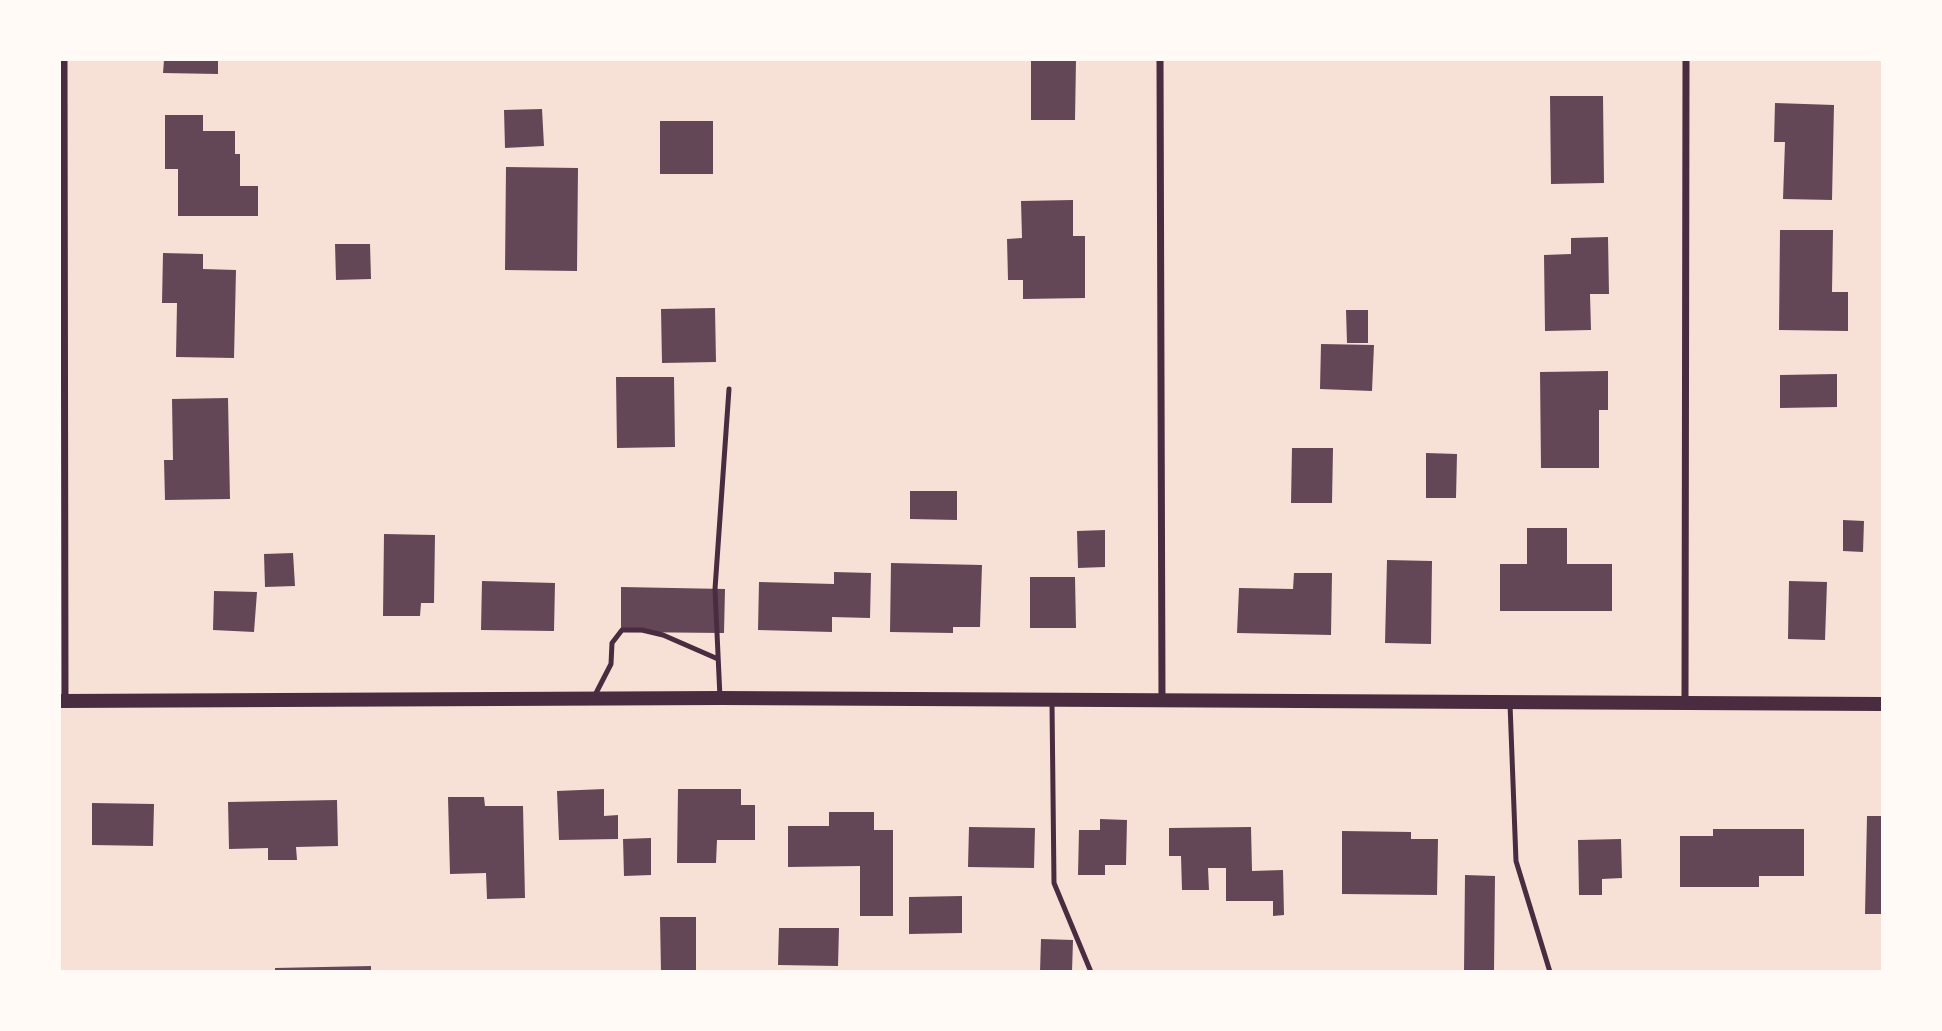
<!DOCTYPE html>
<style>
body{margin:0}
#map{position:relative;width:1942px;height:1031px;overflow:hidden;background:#f7e1d7;font-family:"Varela Round",sans-serif}
canvas{display:block}
.frame{position:absolute;inset:0;border:61px solid #fffaf5;pointer-events:none}
</style>
<div id="map">
<canvas width="1942" height="1031"></canvas>
<div class="frame"></div>
</div>
<script>
const ctx = document.querySelector('canvas').getContext('2d');
ctx.lineJoin = 'round';
function fill(path, color) { ctx.fillStyle = color; ctx.fill(path, 'evenodd'); }
const poly = rows => new Path2D(rows.map(r => 'M' + r).join(''));
function strokePath(path, color, width, dash) { ctx.strokeStyle = color; ctx.lineWidth = width; ctx.lineCap = dash ? 'butt' : 'round'; ctx.setLineDash(dash || []); ctx.stroke(path); }
fill(poly([
 [164,60,218,60,218,74,163,73],
 [1031,60,1076,60,1075,120,1031,120],
 [1550,96,1603,96,1604,183,1551,184],
 [1775,103,1834,105,1832,200,1783,199,1785,142,1774,142],
 [542,109,544,146,505,148,504,110],
 [165,115,203,115,203,131,235,131,235,154,240,154,240,186,258,186,258,216,178,216,178,169,165,169],
 [660,121,713,121,713,174,660,174],
 [506,167,578,168,577,271,505,270],
 [1073,200,1073,236,1085,236,1085,298,1023,299,1023,280,1008,280,1007,239,1022,238,1021,201],
 [1780,230,1833,230,1832,292,1848,292,1848,331,1779,330],
 [1608,237,1609,294,1590,294,1591,330,1545,331,1544,255,1571,254,1571,238],
 [335,244,370,244,371,279,336,280],
 [163,253,203,254,203,269,236,270,234,358,176,357,177,303,162,303],
 [715,308,716,362,662,363,661,309],
 [1346,310,1368,310,1368,343,1347,343],
 [1321,344,1374,345,1372,391,1320,389],
 [1608,371,1608,410,1599,410,1599,468,1541,468,1540,372],
 [1837,374,1837,407,1780,408,1780,375],
 [616,377,674,377,675,447,617,448],
 [228,398,230,499,165,500,164,460,173,460,172,399],
 [1292,448,1333,448,1332,503,1291,503],
 [1426,453,1457,454,1456,498,1426,498],
 [910,491,957,491,957,520,910,519],
 [1843,520,1864,521,1863,552,1843,551],
 [1527,528,1567,528,1567,564,1612,564,1612,611,1500,611,1500,564,1527,564],
 [1105,530,1105,567,1078,568,1077,531],
 [384,534,435,535,434,603,421,603,420,616,383,616],
 [293,553,295,586,265,587,264,554],
 [1387,560,1432,561,1431,644,1385,643],
 [891,563,982,565,980,627,953,627,953,633,890,632],
 [834,572,871,573,870,618,832,617,832,632,758,630,759,582,834,584],
 [1294,573,1332,573,1331,635,1237,633,1239,588,1293,589],
 [1030,577,1075,577,1076,628,1030,628],
 [482,581,555,583,554,631,481,630],
 [1789,581,1827,582,1825,640,1788,639],
 [621,587,725,589,724,633,621,632],
 [214,591,257,592,254,632,213,630],
 [604,789,604,816,618,815,618,839,559,840,557,791],
 [678,789,741,789,741,805,755,805,755,840,717,840,716,863,677,863],
 [448,797,484,797,485,806,523,806,525,898,487,899,486,873,450,874],
 [337,800,338,846,296,847,297,860,268,860,268,848,229,849,228,802],
 [92,803,154,804,153,846,92,845],
 [829,812,874,812,874,830,893,830,893,916,860,916,860,866,788,867,788,826,829,826],
 [1867,816,1882,816,1882,914,1865,914],
 [1100,819,1127,820,1126,865,1105,865,1105,875,1078,875,1079,830,1100,830],
 [969,827,1035,828,1034,868,968,867],
 [1251,827,1252,871,1283,870,1284,915,1273,916,1273,901,1226,901,1226,868,1208,868,1209,890,1182,890,1181,856,1169,856,1169,828],
 [1713,829,1804,829,1804,876,1759,876,1759,887,1680,887,1680,836,1713,836],
 [1342,831,1411,832,1411,839,1438,839,1437,895,1342,894],
 [651,838,651,875,624,876,623,839],
 [1621,839,1622,878,1602,879,1602,895,1579,895,1578,840],
 [1465,875,1495,876,1494,972,1464,972],
 [962,896,962,933,909,934,909,897],
 [660,917,696,917,696,972,661,972],
 [779,928,839,928,838,966,778,965],
 [1041,939,1073,940,1072,972,1040,972],
 [371,966,371,972,275,972,275,968]
]), '#644757');
strokePath(poly([
 [594,697,611,664,612,643,622,630,642,630,663,635,718,659],
 [720,698,715,589,729,389],
 [1052,703,1054,883,1091,972],
 [1510,704,1516,861,1550,972]
]), '#4a2c40', 5);
strokePath(poly([
 [64,60,65,701],
 [1160,60,1162,700],
 [1685,702,1686,60]
]), '#4a2c40', 7);
strokePath(poly([
 [60,701,720,698,1882,704]
]), '#4a2c40', 14);
</script>
